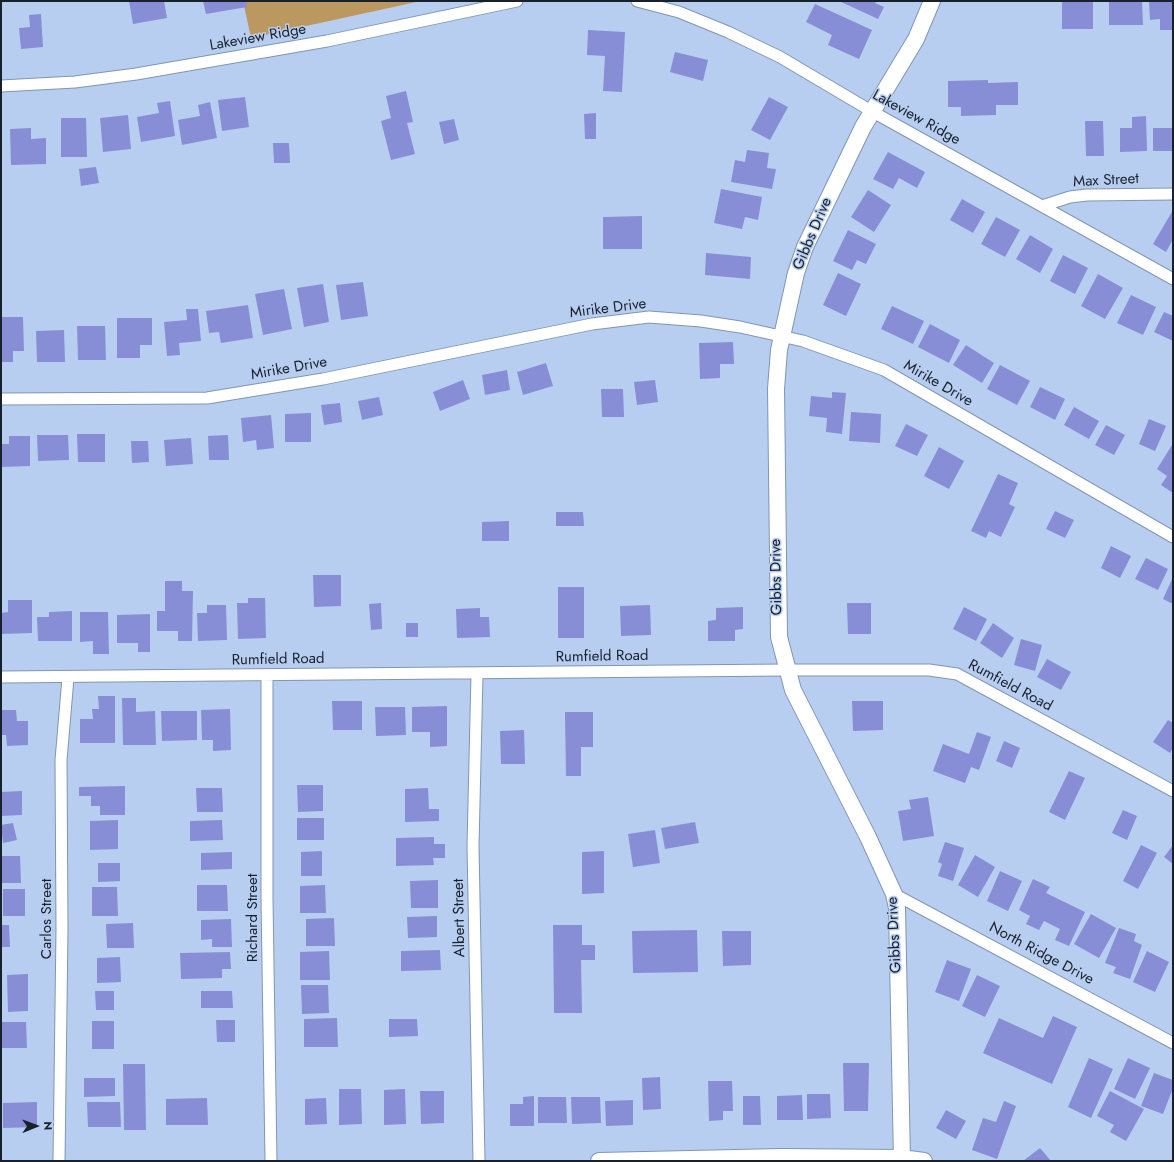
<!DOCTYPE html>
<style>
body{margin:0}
#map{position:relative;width:1174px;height:1162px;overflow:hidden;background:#b8cef0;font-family:Jost,sans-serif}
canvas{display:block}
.frame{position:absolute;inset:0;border:2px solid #18202c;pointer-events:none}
.north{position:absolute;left:16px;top:1106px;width:40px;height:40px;-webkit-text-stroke:3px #b8cef0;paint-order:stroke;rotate:89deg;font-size:11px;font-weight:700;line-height:16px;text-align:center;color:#18202c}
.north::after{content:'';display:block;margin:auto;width:14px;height:18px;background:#18202c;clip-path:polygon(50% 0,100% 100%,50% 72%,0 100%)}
</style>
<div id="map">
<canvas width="1174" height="1162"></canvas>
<div class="frame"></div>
<div class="north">N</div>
</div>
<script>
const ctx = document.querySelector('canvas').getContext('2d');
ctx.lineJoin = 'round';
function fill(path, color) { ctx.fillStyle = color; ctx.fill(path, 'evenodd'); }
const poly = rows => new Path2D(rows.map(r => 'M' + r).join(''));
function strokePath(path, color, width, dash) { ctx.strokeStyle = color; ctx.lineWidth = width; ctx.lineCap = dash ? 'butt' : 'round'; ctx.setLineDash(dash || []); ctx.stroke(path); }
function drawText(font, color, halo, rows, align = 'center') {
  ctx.font = font + ' Jost,sans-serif'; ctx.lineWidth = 3; ctx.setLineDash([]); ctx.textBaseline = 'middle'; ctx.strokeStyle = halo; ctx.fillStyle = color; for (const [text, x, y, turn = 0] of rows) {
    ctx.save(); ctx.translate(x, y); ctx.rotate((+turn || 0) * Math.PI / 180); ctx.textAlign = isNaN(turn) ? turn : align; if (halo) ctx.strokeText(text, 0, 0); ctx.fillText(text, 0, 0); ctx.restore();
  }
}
fill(poly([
 [243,1,421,1,251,38]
]), '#bb9860');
fill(poly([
 [129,1,164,1,167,18,133,24],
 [203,1,246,1,247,7,206,14],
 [839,1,876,1,875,3,884,7,878,19],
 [1062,1,1093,1,1093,29,1062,29],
 [1109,1,1142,1,1143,25,1109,25],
 [1149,1,1173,1,1173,30,1160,30,1160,19,1150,20],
 [815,4,872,30,859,59,828,45,832,35,806,22],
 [41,14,43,47,21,49,19,28,30,27,29,15],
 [588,30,625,32,622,92,603,91,605,56,587,55],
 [675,52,708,60,703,81,670,72],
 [988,80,988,83,1018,82,1018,105,996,105,996,115,961,116,961,107,948,107,948,81],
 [406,91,413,122,407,123,415,154,391,160,381,121,391,118,386,96],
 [245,97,249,127,222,131,218,100],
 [769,97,788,107,770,140,751,130],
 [170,101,175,136,141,142,137,117,159,113,157,103],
 [210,102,217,138,182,145,178,120,200,116,198,105],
 [596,113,596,139,585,139,584,114],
 [128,115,131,149,103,152,100,118],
 [1146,116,1147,151,1120,152,1120,128,1132,128,1132,117],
 [61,118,86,118,87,157,61,157],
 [454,119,459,140,444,144,439,122],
 [1085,121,1103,121,1104,156,1086,156],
 [31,128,31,139,46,138,46,164,11,165,10,129],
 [1153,128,1173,128,1173,151,1153,151],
 [273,143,289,143,290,163,274,163],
 [747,150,769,153,767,168,776,169,772,189,731,182,735,160,745,162],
 [888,152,925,172,917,188,899,178,893,189,873,179],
 [96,167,99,183,81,186,79,169],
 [721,189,762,197,758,220,745,217,742,229,714,223],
 [868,190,891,205,874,232,851,217],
 [962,199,985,212,973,233,950,220],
 [1173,210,1173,242,1172,241,1166,252,1153,244],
 [642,216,642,249,603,249,603,217],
 [996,217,1020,230,1005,257,981,244],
 [848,230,876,244,866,264,857,260,852,270,833,261],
 [1030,235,1053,249,1040,273,1016,259],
 [706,253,751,257,750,279,705,275],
 [1063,255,1088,268,1075,294,1050,281],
 [838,273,861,284,846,316,823,305],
 [1098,274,1123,288,1105,319,1081,306],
 [363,282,368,316,341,320,336,285],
 [323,284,329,322,304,327,297,288],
 [284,289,292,329,263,335,255,294],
 [1131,295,1156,307,1143,335,1117,323],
 [248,305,253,338,221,343,219,332,209,333,206,311],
 [892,306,924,321,913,344,881,329],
 [186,309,198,309,201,341,179,343,180,355,167,356,164,322,187,320],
 [1164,312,1173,316,1173,341,1154,332],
 [1,317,23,317,24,351,13,351,13,362,1,362],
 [117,318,152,318,152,345,140,345,140,358,117,358],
 [930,324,960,340,949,363,918,347],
 [77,326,105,326,106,360,78,360],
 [64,330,65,362,37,362,36,331],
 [733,342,734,364,720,364,720,378,700,379,699,343],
 [966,345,994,363,982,383,953,365],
 [546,363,553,386,523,395,517,372],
 [1000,365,1030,381,1017,405,987,389],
 [507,370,510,390,485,395,482,375],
 [463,380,470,399,440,411,433,392],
 [655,380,658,402,637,405,634,382],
 [1040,387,1065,399,1055,420,1030,407],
 [601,389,623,389,624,417,602,417],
 [832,392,846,393,842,434,826,432,827,418,809,416,811,396,832,398],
 [379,397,383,415,362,420,358,401],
 [340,403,342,422,324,425,321,405],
 [1074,407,1099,421,1089,439,1064,425],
 [851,412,881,414,880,443,849,441],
 [311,413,311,442,285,442,285,414],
 [271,415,274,448,257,450,256,440,243,442,241,418],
 [1149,419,1166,426,1155,451,1139,444],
 [906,424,928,435,917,456,895,446],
 [1106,425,1125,435,1114,455,1095,445],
 [77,434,105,434,105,462,78,462],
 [37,435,68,435,69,460,38,461],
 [228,435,229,460,209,460,208,436],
 [9,436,30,436,30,466,1,467,1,444,9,444],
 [191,438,193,464,166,466,164,440],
 [131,441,148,441,149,462,132,463],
 [1172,445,1173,445,1173,493,1161,485,1167,476,1157,469],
 [939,447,964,461,949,489,924,476],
 [998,474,1018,483,1009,504,1015,507,1001,537,989,531,986,538,971,531],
 [1055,511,1074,520,1065,538,1046,529],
 [556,512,583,512,584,526,556,526],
 [509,521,509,541,482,541,482,522],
 [1111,546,1131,556,1120,578,1101,568],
 [1146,558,1168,569,1158,590,1135,579],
 [313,575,341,575,341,606,314,607],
 [1173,577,1173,604,1163,599],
 [165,581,182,581,182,591,193,591,192,641,178,641,178,631,157,631,157,611,165,611],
 [558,587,584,587,584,638,558,638],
 [248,598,265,598,266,638,238,639,237,603,248,603],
 [8,600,32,600,32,633,1,634,1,613,8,612],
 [381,603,382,629,371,630,369,604],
 [847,603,871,603,871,634,848,634],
 [207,605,226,605,227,640,198,641,197,613,207,613],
 [650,605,651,635,621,636,620,606],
 [743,607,743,629,735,630,735,641,708,641,708,621,716,620,716,608],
 [964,607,987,619,976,641,953,629],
 [480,608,480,617,489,617,490,637,457,638,456,609],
 [72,611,72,641,38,641,37,617,49,617,49,612],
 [80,612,108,612,109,654,93,654,93,641,80,642],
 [150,614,150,652,138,652,138,643,117,643,117,615],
 [406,623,418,623,418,637,406,637],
 [993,623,1014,638,1002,658,980,643],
 [1021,639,1042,645,1035,671,1014,665],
 [1047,659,1071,672,1061,690,1037,677],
 [98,696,115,696,115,743,80,743,80,719,93,719,92,709,99,709],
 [122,698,136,698,136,712,155,711,156,745,123,745],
 [332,701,362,701,362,730,333,730],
 [852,701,883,701,883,730,853,731],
 [447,706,447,746,430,747,430,732,412,732,412,707],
 [375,707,405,707,406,735,376,736],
 [230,709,231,750,213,751,213,740,202,740,201,710],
 [1,710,16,710,17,721,28,721,28,745,7,746,6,735,1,735],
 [161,711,197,711,197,740,162,741],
 [565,712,593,712,593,747,581,747,581,776,566,776],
 [1168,720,1173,723,1173,748,1170,753,1153,742],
 [524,730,525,764,501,764,500,731],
 [977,732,991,737,979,770,971,767,965,783,933,771,943,744,969,754],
 [1004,741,1020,748,1012,768,996,761],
 [1069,771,1085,778,1065,820,1049,812],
 [297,785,323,785,323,811,298,812],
 [125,786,125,815,100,815,100,806,91,806,91,796,79,796,79,787],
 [196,788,222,788,223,812,197,812],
 [428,788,429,809,439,809,439,821,405,822,405,789],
 [22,791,22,815,1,816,1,792],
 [928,797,934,836,903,841,898,811,911,809,909,800],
 [1123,810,1137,816,1127,840,1112,833],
 [297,818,324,818,324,840,297,840],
 [118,820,118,849,90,850,90,821],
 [222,820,223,840,190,841,190,821],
 [695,822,699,843,665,849,661,828],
 [13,823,17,840,3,843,1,825],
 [655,830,660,863,633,867,628,834],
 [434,837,434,844,445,844,445,858,433,858,434,865,396,866,396,838],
 [945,842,964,848,953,881,938,876,942,864,938,862],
 [1141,845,1157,853,1138,889,1123,881],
 [1173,845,1173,864,1164,857],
 [322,851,322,876,301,876,301,852],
 [604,851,604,893,582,894,582,852],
 [232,852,232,869,201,870,201,853],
 [975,855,995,867,978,897,958,885],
 [2,856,20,856,21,883,2,883],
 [98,863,120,863,120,881,98,882],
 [1000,871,1022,881,1008,911,987,901],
 [1033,879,1050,887,1046,893,1085,912,1069,946,1055,940,1060,929,1044,921,1039,930,1026,924,1030,916,1019,910],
 [438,880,438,908,411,908,410,881],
 [197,885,227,885,228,911,197,911],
 [325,885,326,913,300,913,300,886],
 [92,887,117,887,118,916,92,916],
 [3,889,25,889,25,916,3,916],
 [1091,914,1116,928,1099,958,1074,944],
 [437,916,437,937,408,938,407,917],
 [334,918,335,946,306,946,306,919],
 [231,919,232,947,212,947,212,939,201,940,201,920],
 [133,923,134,948,107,948,106,924],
 [1,925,9,925,10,947,1,947],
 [553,925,582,925,582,945,595,945,595,960,581,960,582,1013,554,1013],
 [1119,928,1136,934,1134,941,1142,945,1130,979,1113,973,1116,967,1105,963],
 [697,930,698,972,633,973,632,931],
 [722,931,751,931,751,965,723,966],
 [440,950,441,970,401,971,401,951],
 [329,951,330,980,300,980,300,952],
 [1147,951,1169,962,1155,992,1133,982],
 [230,952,231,969,222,969,222,978,181,979,180,953],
 [120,957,121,982,97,983,97,958],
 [947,960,971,969,959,1001,935,992],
 [28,974,28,1011,8,1012,7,975],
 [977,975,1000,986,985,1017,962,1006],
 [301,985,328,985,329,1013,302,1014],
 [95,991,114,991,114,1010,96,1010],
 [201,991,232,991,233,1008,201,1008],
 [1053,1016,1077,1027,1052,1084,983,1053,999,1018,1043,1038],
 [337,1018,338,1047,304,1047,304,1019],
 [389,1019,417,1019,418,1036,389,1037],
 [216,1020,235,1020,235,1042,217,1042],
 [92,1021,114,1021,114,1049,92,1049],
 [1,1022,26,1022,27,1048,1,1048],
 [1089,1058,1113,1069,1091,1118,1068,1107],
 [1128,1058,1150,1068,1135,1099,1114,1089],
 [843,1063,869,1063,868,1111,844,1111],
 [123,1064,145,1064,146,1130,124,1130],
 [1154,1073,1173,1080,1173,1088,1163,1114,1141,1106],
 [660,1077,661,1109,643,1110,642,1078],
 [84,1078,115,1078,115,1096,84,1097],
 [708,1081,732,1081,733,1111,723,1111,723,1120,709,1121],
 [339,1089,361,1089,362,1124,339,1125],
 [405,1089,406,1124,384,1125,384,1090],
 [420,1091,444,1091,444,1123,421,1124],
 [1110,1091,1144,1109,1126,1141,1110,1132,1114,1125,1097,1116],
 [807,1094,830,1094,831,1118,807,1119],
 [802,1095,803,1120,777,1120,777,1096],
 [534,1096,534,1126,510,1126,510,1104,523,1104,523,1097],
 [743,1096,760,1096,761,1125,743,1125],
 [538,1097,566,1097,567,1123,538,1123],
 [571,1097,600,1097,601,1123,572,1124],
 [207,1098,208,1125,166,1125,166,1099],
 [326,1098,327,1124,305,1125,305,1099],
 [633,1100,633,1125,606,1126,605,1101],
 [1004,1101,1016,1106,997,1159,972,1150,983,1118,996,1122],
 [37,1102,37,1127,3,1128,3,1103],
 [87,1102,120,1102,121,1127,88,1127],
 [946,1110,966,1121,956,1139,936,1128],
 [1040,1148,1051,1161,1023,1161]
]), '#878ed5');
const street = poly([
 [637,1,679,12,728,32,780,57,873,112,1173,279],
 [1,86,75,82,136,74,327,41,517,1],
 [1042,206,1070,197,1087,195,1173,194],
 [1,399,207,398,323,379,592,324,649,317,701,321,740,327,803,341,884,370,1173,537],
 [477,674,473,846,479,1161],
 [267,675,267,899,271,1161],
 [1,677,786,670,929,670,957,674,1173,791],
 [894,894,1173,1043],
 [59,1161,62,929,61,760,68,678]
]);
const secondary = poly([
 [599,1161,781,1157,901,1158,924,1161],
 [902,1161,897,908,894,894,868,837,793,690,779,637,776,389,779,350,796,273,805,247,863,127,916,39,932,1]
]);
strokePath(street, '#8095b5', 13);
strokePath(secondary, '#8095b5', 18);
strokePath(street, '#fff', 11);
strokePath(secondary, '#fff', 16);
drawText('15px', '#18202c', '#b8cef0', [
 ["Lakeview Ridge",258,38,-10],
 ["Lakeview Ridge",916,118,29],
 ["Max Street",1106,181,-3],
 ["Gibbs Drive",813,234,-67],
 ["Mirike Drive",608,309,-7],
 ["Mirike Drive",289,369,-10],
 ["Mirike Drive",938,384,30],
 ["Gibbs Drive",777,577,-91],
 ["Rumfield Road",602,657,-1],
 ["Rumfield Road",278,660,-1],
 ["Rumfield Road",1010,686,28],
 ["Richard Street",253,918,-90],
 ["Albert Street",460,918,-91],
 ["Carlos Street",47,919,-90],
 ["Gibbs Drive",895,935,-93],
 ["North Ridge Drive",1041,954,28]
]);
</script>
